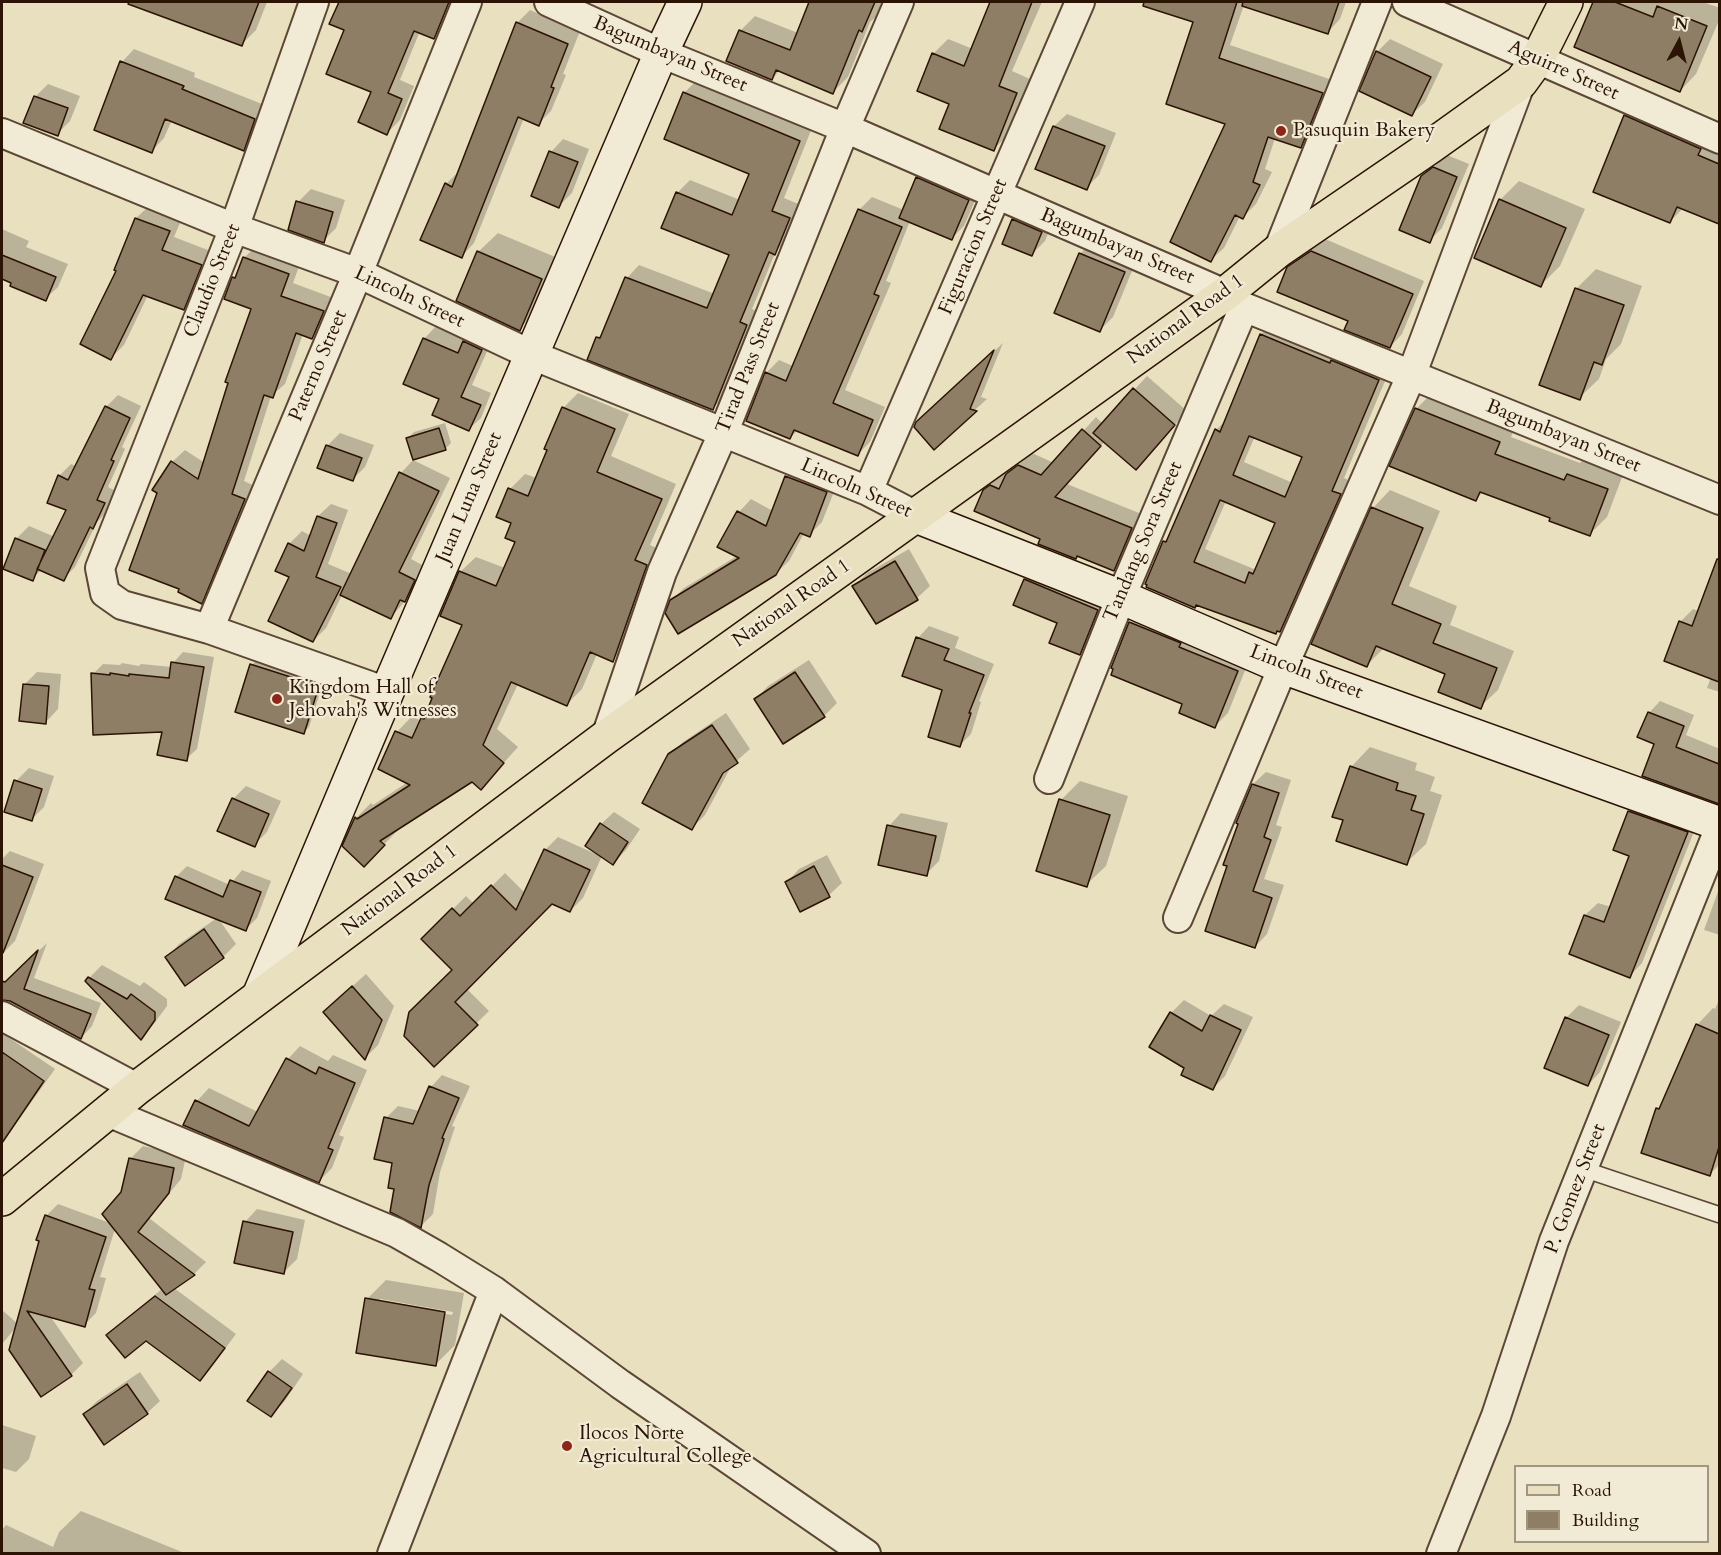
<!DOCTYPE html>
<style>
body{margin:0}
#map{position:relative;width:1721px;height:1555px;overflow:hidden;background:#e9e0c0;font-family:Cardo,serif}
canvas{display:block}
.frame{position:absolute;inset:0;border:3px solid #2c1405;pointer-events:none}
.legend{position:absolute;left:1514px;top:1465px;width:195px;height:78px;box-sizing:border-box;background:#f1ebd6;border:2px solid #a29582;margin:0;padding:8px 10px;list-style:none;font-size:18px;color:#2c1405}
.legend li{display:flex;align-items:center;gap:12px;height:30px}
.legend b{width:30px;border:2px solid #a29582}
.north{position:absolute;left:1649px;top:12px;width:60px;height:60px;-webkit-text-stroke:4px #f1ebd6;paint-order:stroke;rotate:7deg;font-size:16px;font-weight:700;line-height:24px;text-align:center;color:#2c1405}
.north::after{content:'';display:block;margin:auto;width:21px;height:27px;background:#2c1405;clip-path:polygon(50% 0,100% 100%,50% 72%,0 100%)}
</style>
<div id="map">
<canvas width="1721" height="1555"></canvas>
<div class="frame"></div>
<ul class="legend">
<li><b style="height:8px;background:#e9e0c0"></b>Road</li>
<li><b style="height:16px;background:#8e7e66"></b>Building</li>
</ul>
<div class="north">N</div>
</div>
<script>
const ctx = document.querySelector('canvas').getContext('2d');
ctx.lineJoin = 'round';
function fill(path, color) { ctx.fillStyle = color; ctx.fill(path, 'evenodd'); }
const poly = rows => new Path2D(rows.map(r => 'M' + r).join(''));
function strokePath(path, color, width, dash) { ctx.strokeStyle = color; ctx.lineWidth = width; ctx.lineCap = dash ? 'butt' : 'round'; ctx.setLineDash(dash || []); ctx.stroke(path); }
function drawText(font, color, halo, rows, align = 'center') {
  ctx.font = font + ' Cardo,serif'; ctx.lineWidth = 4.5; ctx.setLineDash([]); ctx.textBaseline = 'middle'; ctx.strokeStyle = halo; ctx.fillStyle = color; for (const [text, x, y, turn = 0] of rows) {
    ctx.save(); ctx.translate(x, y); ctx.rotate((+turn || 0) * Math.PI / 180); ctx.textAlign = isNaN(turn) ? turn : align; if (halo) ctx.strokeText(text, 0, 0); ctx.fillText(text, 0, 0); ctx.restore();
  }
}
fill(poly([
 [132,2,267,2,256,30,242,44,131,4],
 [340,2,456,2,447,24,434,37,420,31,400,80,414,86,400,120,387,133,373,92,346,29,331,23],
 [806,2,883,2,877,16,870,22,848,77,833,92,780,70,772,79,740,31,755,16,798,33,810,3],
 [745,31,797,52,796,54,745,34],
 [992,2,1042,2,1012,71,1030,79,1008,135,993,150,951,103,933,54,948,39,973,49],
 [1185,2,1346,2,1340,19,1328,32,1244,5,1230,45,1335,81,1314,133,1301,146,1275,138,1265,169,1272,172,1256,204,1243,217,1240,216,1224,248,1211,260,1227,123,1195,21,1180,16],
 [1595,2,1703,2,1720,8,1720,18,1696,74,1680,91,1576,47],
 [530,10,580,31,563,74,566,75,551,111,538,124,524,118,474,243,462,256,446,184,459,171,517,23],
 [1390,39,1443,64,1425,102,1412,114,1377,52],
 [134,49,195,73,194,77,267,106,256,136,243,149,172,120,164,138,152,151,122,62],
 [697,80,812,128,784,198,801,205,787,240,776,251,752,309,759,312,726,395,713,408,598,338,605,331,627,278,639,265,715,294,731,254,677,193,690,180,740,200,751,173,684,93],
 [48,84,80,96,70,121,57,134,25,122,36,96],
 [1641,100,1720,142,1720,223,1683,208,1670,222,1625,116],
 [1067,114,1116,133,1099,175,1086,188,1054,126],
 [563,139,589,149,572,193,559,206,551,152],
 [1447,155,1469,164,1442,228,1429,241,1423,177],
 [930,165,981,187,964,226,952,238,910,221,886,281,891,283,845,390,885,407,870,442,857,455,798,430,790,438,766,373,779,360,793,366,859,210,872,197,904,210,917,178],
 [1519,181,1585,209,1560,266,1541,285,1500,200],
 [311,189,345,200,336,228,323,241,298,202],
 [149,206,182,218,174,237,213,252,196,296,183,309,148,295,124,345,111,358,118,270,136,218],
 [1026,207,1054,219,1045,241,1032,254,1013,220],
 [2,229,29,241,26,247,68,264,58,287,45,299,2,278],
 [498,233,560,259,539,310,519,329,478,252],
 [1325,239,1424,281,1402,334,1390,347,1289,268,1302,255],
 [1093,241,1137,259,1113,317,1100,330,1080,254],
 [257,245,301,261,293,283,336,299,325,325,312,338,303,334,285,384,271,396,244,481,257,487,214,589,201,602,172,462,185,450,205,463,253,308,234,278,239,273,244,258],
 [1596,269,1642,286,1621,344,1606,359,1599,379,1579,398,1541,385,1577,288],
 [1274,322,1391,367,1344,478,1353,482,1293,617,1280,630,1198,604,1194,607,1164,542,1170,535,1216,430,1226,420,1261,334],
 [1255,436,1304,457,1293,483,1244,462],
 [1226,501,1277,522,1259,564,1254,569,1205,549],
 [435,327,466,340,476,330,493,338,472,385,491,393,481,418,469,429,441,399,424,339],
 [1003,343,981,397,987,399,934,447,930,410],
 [1147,376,1187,411,1148,455,1105,441,1067,484,1144,515,1126,557,1114,570,1078,555,1076,557,1042,538,985,491,998,477,1004,473,1007,475,1032,453,1054,463,1096,417,1103,424],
 [1433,392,1516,425,1511,437,1580,463,1585,458,1624,472,1607,517,1590,534,1552,517,1483,492,1476,499,1416,409],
 [578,393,629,414,611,456,676,484,650,545,661,550,628,645,612,660,597,654,582,689,567,704,518,684,497,729,518,747,481,788,472,780,399,829,364,865,356,818,371,803,373,805,408,782,380,768,397,732,412,716,421,721,427,713,464,624,460,572,476,557,505,568,517,541,510,489,525,474,537,478,563,408],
 [118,395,141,406,122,447,125,449,108,487,116,491,104,515,97,522,75,567,63,579,42,569,32,579,16,539,29,526,55,537,68,510,59,476,71,464,76,466,106,407],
 [445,423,451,443,445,449,408,438,414,432],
 [340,433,374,445,365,467,352,480,327,446],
 [413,460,450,478,411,559,426,567,418,587,391,617,342,595,326,628,313,641,291,577,289,544,302,531,311,536,318,516,331,504,348,510,328,564,352,574,401,473],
 [799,464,839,479,822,522,809,535,804,533,789,561,775,574,671,601,684,588,737,556,720,546,739,512,751,499,773,511,786,477],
 [1390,490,1440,511,1409,586,1457,606,1450,625,1514,651,1498,690,1480,707,1447,673,1384,648,1367,665,1373,508],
 [909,549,930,586,917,598,876,622,854,586,867,573],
 [1720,556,1720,692,1707,688,1711,677,1666,661,1680,622,1693,609,1699,611],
 [1038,567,1110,597,1093,641,1080,654,1059,622,1025,580],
 [1143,610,1250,658,1228,713,1215,726,1184,704,1130,623],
 [929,626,959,637,955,648,994,664,979,701,981,702,971,734,960,745,944,689,918,638],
 [183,652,214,657,197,749,186,759,164,730,93,674,103,664,120,665,122,663,139,666,141,664,172,667,173,663],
 [258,659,324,680,309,727,303,733,252,665],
 [809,660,837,703,824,716,784,742,756,699,768,686],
 [37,672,61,674,58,709,46,722,24,685],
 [1660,701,1694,715,1686,735,1720,749,1720,802,1644,775,1656,743,1649,713],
 [726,713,750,749,732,765,705,815,692,828,670,755,683,742],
 [1370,747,1417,763,1415,770,1435,777,1430,791,1442,795,1426,844,1406,863,1345,819,1351,767],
 [29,768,54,776,44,807,31,820,16,781],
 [1266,772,1291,780,1276,825,1282,827,1264,879,1284,885,1267,934,1255,947,1229,866,1240,823,1238,822,1253,784],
 [1080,781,1128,796,1106,866,1086,885,1061,800],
 [246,786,281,801,267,832,254,845,233,799],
 [1642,799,1699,819,1642,963,1630,976,1585,915,1598,903,1611,907,1631,855,1630,812],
 [614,812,640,829,626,850,613,863,602,856,583,898,570,911,552,902,466,988,489,1011,434,1065,454,970,423,939,466,896,474,904,505,873,525,893,545,850,558,837,598,855,601,824],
 [901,813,948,823,939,861,926,874,889,826],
 [10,851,44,864,15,941,2,954,2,859],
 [827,855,842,883,829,895,787,882,799,869],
 [187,866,230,885,242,870,271,881,257,918,246,929,218,918,236,944,223,957,185,983,167,957,179,944,217,918,176,877],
 [1720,886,1720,935,1704,930],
 [47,943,34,978,101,1003,92,1026,81,1038,10,1000,2,998,2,986],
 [102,965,140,986,144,982,167,999,167,1006,153,1025,141,1038,89,978],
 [366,974,394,1006,378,1045,365,1058,338,999],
 [1720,997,1720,1164,1710,1174,1657,1109,1664,1103,1697,1025,1713,1008,1715,1009],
 [1184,1000,1211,1016,1224,1004,1253,1017,1225,1076,1212,1089,1186,1068,1171,1013],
 [1579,1005,1621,1022,1600,1072,1588,1085,1566,1018],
 [2,1033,55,1069,2,1143],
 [300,1046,328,1061,333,1055,367,1070,339,1135,344,1137,332,1168,319,1181,185,1125,197,1101,209,1088,258,1112,288,1059],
 [442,1075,470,1086,452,1126,455,1127,440,1172,433,1214,421,1226,396,1188,386,1118,398,1106,420,1111,431,1087],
 [143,1146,186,1156,181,1179,149,1218,206,1262,194,1274,174,1288,236,1334,212,1366,200,1379,146,1339,108,1335,163,1288,115,1229,100,1277,106,1278,96,1313,84,1325,50,1316,83,1363,71,1375,17,1326,2,1344,2,1310,18,1324,46,1216,58,1204,110,1223,123,1193,130,1159],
 [257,1209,305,1220,297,1259,284,1272,245,1222],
 [386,1280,464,1293,455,1345,436,1364,367,1299],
 [380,1299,453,1312,452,1315,380,1303],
 [282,1359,303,1374,284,1402,271,1415,269,1372],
 [140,1372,160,1401,147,1413,84,1414,97,1401],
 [2,1425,36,1436,29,1459,16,1472,2,1468],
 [81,1511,187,1554,2,1554,2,1530,6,1525,53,1547,59,1532]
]), '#0003');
const building = poly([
 [129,2,259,2,242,46,128,4,129,2],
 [339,2,449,2,434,39,414,31,388,93,402,99,387,135,358,122,371,92,326,74,344,30,329,24,339,2],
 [809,2,875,2,862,32,859,30,833,94,776,70,772,80,726,61,739,30,790,50,809,2],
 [990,2,1032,2,999,86,1017,93,994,151,939,129,949,104,917,91,932,53,964,66,990,2],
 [1144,2,1237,2,1219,58,1323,93,1301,148,1268,137,1253,182,1260,185,1243,219,1235,215,1211,262,1170,242,1225,124,1166,104,1193,22,1143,6,1144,2],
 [1243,2,1339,2,1328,34,1242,6,1243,2],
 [1593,2,1615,2,1653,17,1657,6,1707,26,1680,92,1574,47,1593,2],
 [516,22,568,44,551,87,554,88,539,126,518,117,462,258,420,240,445,183,452,187,516,22],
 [1376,51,1431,77,1412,116,1359,91,1376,51],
 [120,61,184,86,182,89,255,119,244,151,165,119,152,153,94,130,120,61],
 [683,92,800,141,772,211,790,218,775,255,769,252,740,322,747,325,713,410,587,360,596,337,600,338,625,277,707,308,729,255,661,228,676,192,732,215,749,174,664,139,683,92],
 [34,96,68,108,58,136,23,123,34,96],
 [1624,115,1701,149,1698,155,1719,164,1719,224,1677,207,1670,223,1593,192,1624,115],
 [1053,126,1105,146,1087,190,1035,169,1053,126],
 [549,151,578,162,559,208,531,196,549,151],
 [1433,167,1457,177,1430,243,1399,230,1421,176,1433,167],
 [916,177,969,200,952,240,899,218,916,177],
 [1499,199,1566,228,1541,287,1474,258,1499,199],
 [296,201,333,212,324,243,288,230,296,201],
 [858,209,902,227,874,294,879,296,833,403,873,420,858,456,794,430,790,439,746,421,765,372,786,381,858,209],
 [135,218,170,231,162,250,202,265,184,310,143,295,111,360,80,344,116,271,114,270,135,218],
 [1012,219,1042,232,1032,256,1002,244,1012,219],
 [477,251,542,279,520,331,456,301,477,251],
 [1311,251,1413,294,1390,348,1344,330,1348,321,1277,292,1287,267,1311,251],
 [1079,253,1125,272,1100,332,1054,313,1079,253],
 [2,255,56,277,46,301,10,286,11,283,2,279,2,255],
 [243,257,289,274,281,296,324,311,312,339,296,333,273,398,264,395,232,494,245,499,202,604,178,592,179,589,129,570,157,493,152,490,171,461,198,479,228,383,225,382,251,309,224,299,232,277,235,278,243,257],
 [1575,288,1624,305,1602,365,1594,362,1580,400,1539,385,1575,288],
 [1260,334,1330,363,1331,360,1379,380,1332,491,1341,494,1280,632,1277,631,1276,634,1196,605,1195,608,1146,587,1147,585,1145,584,1163,541,1166,542,1215,429,1220,432,1260,334],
 [1249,436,1302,457,1285,497,1233,475,1249,436],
 [1220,500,1275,523,1253,574,1249,572,1245,583,1194,562,1220,500],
 [423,338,458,353,463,341,482,350,461,397,481,405,469,431,432,415,439,399,403,384,423,338],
 [994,350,970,409,977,411,934,450,914,427,916,422,994,350],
 [1133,388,1175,425,1136,470,1093,433,1133,388],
 [105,406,130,418,111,460,114,461,97,500,105,503,93,529,90,527,64,581,37,569,66,510,47,503,58,475,68,480,105,406],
 [562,407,615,429,597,472,662,499,635,560,647,565,613,662,590,652,567,706,511,682,483,745,504,763,481,790,472,782,380,841,385,845,364,867,342,846,355,817,357,819,410,785,378,769,395,731,412,738,421,718,424,719,432,698,430,697,462,625,440,616,459,571,496,586,515,542,505,538,511,523,496,517,508,488,528,496,547,450,544,449,562,407],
 [1415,408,1500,442,1495,454,1564,480,1567,474,1608,489,1590,536,1549,521,1550,518,1480,492,1476,501,1389,466,1415,408],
 [439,428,446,450,413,460,406,438,439,428],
 [1082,429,1101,446,1055,497,1132,528,1114,571,1077,556,1076,559,1038,544,1040,539,974,511,983,490,990,485,999,489,1006,474,1018,465,1041,475,1082,429],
 [326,445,362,458,353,481,317,468,326,445],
 [399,472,439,491,399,572,415,580,405,602,400,600,391,619,340,595,399,472],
 [785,476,827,492,810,537,800,533,776,575,678,634,665,613,670,600,739,558,717,547,737,511,766,526,785,476],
 [1371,507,1423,528,1392,604,1441,624,1433,643,1497,668,1481,709,1438,692,1445,674,1376,646,1367,667,1311,644,1371,507],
 [317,516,337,523,316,577,341,587,313,642,268,621,289,577,275,571,288,543,304,551,317,516],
 [15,538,45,550,33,581,3,569,15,538],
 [1717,559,1719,559,1719,682,1664,661,1679,621,1692,626,1717,559],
 [895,561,918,600,876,624,852,586,895,561],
 [1024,579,1098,610,1080,655,1049,643,1057,623,1013,605,1024,579],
 [1129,622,1181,643,1179,647,1238,671,1215,728,1179,713,1182,704,1111,675,1113,669,1111,668,1129,622],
 [916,637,949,649,944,660,984,675,969,713,971,713,960,747,928,737,942,690,902,676,916,637],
 [171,662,204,667,187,761,157,755,162,732,93,735,91,673,110,675,110,673,129,676,129,674,169,678,171,662],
 [250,664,319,686,304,734,235,712,250,664],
 [795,672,825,717,783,744,754,699,795,672],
 [23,684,49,686,46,724,19,721,23,684],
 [1648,712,1684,726,1676,747,1719,764,1719,804,1642,776,1654,744,1637,737,1648,712],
 [712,725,738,763,723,773,692,830,642,803,668,754,712,725],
 [1350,766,1398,783,1396,790,1416,796,1411,810,1424,814,1407,865,1336,841,1343,820,1332,817,1350,766],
 [14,780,42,789,32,821,4,812,14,780],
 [1252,784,1279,793,1264,837,1271,840,1253,891,1272,898,1255,948,1205,931,1227,866,1223,865,1238,824,1236,823,1252,784],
 [232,798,269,814,255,847,217,831,232,798],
 [1059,799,1110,815,1087,887,1036,871,1059,799],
 [1628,811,1688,832,1630,978,1569,954,1584,915,1604,922,1629,856,1613,850,1628,811],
 [600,823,628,842,613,865,585,846,600,823],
 [887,825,936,836,927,876,878,865,887,825],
 [544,849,590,870,570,912,552,904,455,1002,478,1025,434,1067,404,1036,409,1012,452,970,421,939,452,908,460,916,491,885,516,910,544,849],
 [2,865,33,877,3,953,2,953,2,865],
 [814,866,830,897,800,912,785,882,814,866],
 [175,876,223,897,230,880,261,892,246,931,165,899,175,876],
 [204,929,224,958,185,986,165,957,204,929],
 [38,950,24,989,91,1014,81,1039,10,1001,2,1000,2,981,5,982,38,950],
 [88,977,127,999,131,994,155,1012,155,1020,141,1040,85,981,88,977],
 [352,986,382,1020,365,1060,323,1012,352,986],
 [1170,1012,1202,1031,1210,1015,1241,1030,1213,1090,1181,1075,1184,1068,1149,1047,1170,1012],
 [1565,1017,1609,1035,1588,1086,1544,1068,1565,1017],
 [1696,1024,1719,1034,1719,1147,1710,1176,1641,1153,1656,1108,1659,1109,1696,1024],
 [2,1052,44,1081,2,1143,2,1052],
 [286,1058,316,1074,319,1067,355,1083,328,1148,333,1150,319,1183,183,1125,195,1100,249,1126,286,1058],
 [429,1086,459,1098,442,1138,444,1139,429,1185,421,1228,390,1212,394,1189,388,1188,392,1163,374,1159,384,1117,413,1124,429,1086],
 [129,1158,174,1168,169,1193,138,1232,195,1275,166,1295,102,1214,121,1192,129,1158],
 [45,1215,106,1237,89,1289,95,1290,85,1327,27,1311,72,1376,41,1397,9,1350,39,1241,36,1240,45,1215],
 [243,1221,293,1232,284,1274,234,1263,243,1221],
 [155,1296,225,1348,200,1381,146,1341,125,1358,106,1335,155,1296],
 [365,1298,445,1312,436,1366,356,1353,365,1298],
 [268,1371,292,1388,271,1417,247,1401,268,1371],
 [127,1384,148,1414,104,1445,83,1414,127,1384]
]);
fill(building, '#8e7e66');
strokePath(building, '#2c1405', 1.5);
const lane = poly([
 [1583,1169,1720,1215]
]);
const street = poly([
 [314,2,234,228,100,568,105,593,122,605,209,629,387,692],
 [549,2,661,53,845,128,1225,294,1244,307,1720,500],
 [1407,2,1720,139],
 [2,133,234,228,358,273,532,355,868,491,916,516],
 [1278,251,1377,2],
 [868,491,1080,2],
 [209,629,358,273,467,2],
 [606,737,662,572,724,431,845,128,899,2],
 [1049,779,1121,597,1244,307],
 [1178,918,1283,667,1411,376,1521,82],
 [2,1016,137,1088],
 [108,1112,397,1233,439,1257,494,1291,620,1384,866,1554],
 [392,1554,494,1291],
 [1441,1554,1496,1416,1554,1241,1720,827]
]);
const secondary = poly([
 [916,516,1121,597,1283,667,1720,824],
 [259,996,387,692,661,53,685,2]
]);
const primary = poly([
 [2,1199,137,1088,606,737,1225,294,1278,251,1430,147,1521,82,1537,60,1566,2]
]);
strokePath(lane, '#5b4734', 18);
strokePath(street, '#5b4734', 32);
strokePath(secondary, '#2c1405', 36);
strokePath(primary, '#2c1405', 36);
strokePath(lane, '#f1ebd6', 15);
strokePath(street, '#f1ebd6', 28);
strokePath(secondary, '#f1ebd6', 33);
strokePath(primary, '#e9e0c0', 33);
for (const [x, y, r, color] of [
 [1281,131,6,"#8f2418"],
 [277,699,6,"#8f2418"],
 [567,1446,6,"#8f2418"]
]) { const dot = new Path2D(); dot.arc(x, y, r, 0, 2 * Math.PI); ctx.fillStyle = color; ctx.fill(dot); strokePath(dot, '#f1ebd6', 2); }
drawText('20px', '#2c1405', '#f1ebd6', [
 ["Bagumbayan Street",670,55,23],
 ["Aguirre Street",1563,71,24],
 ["Figuracion Street",974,247,-67],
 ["Bagumbayan Street",1117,247,23],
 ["Claudio Street",213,281,-68],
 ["Lincoln Street",409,298,25],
 ["National Road 1",1186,320,-36],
 ["Paterno Street",319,366,-67],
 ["Tirad Pass Street",749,368,-68],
 ["Bagumbayan Street",1563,437,22],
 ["Lincoln Street",856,489,24],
 ["Juan Luna Street",470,498,-67],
 ["Tandang Sora Street",1144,542,-67],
 ["National Road 1",792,604,-35],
 ["Lincoln Street",1306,673,21],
 ["National Road 1",400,891,-37],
 ["P. Gomez Street",1576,1189,-69]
]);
drawText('20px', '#2c1405', '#f1ebd6', [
 ["Pasuquin Bakery",1293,131],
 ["Kingdom Hall of",289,688],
 ["Jehovah's Witnesses",289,711],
 ["Ilocos Norte",579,1434],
 ["Agricultural College",579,1457]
], 'left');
</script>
